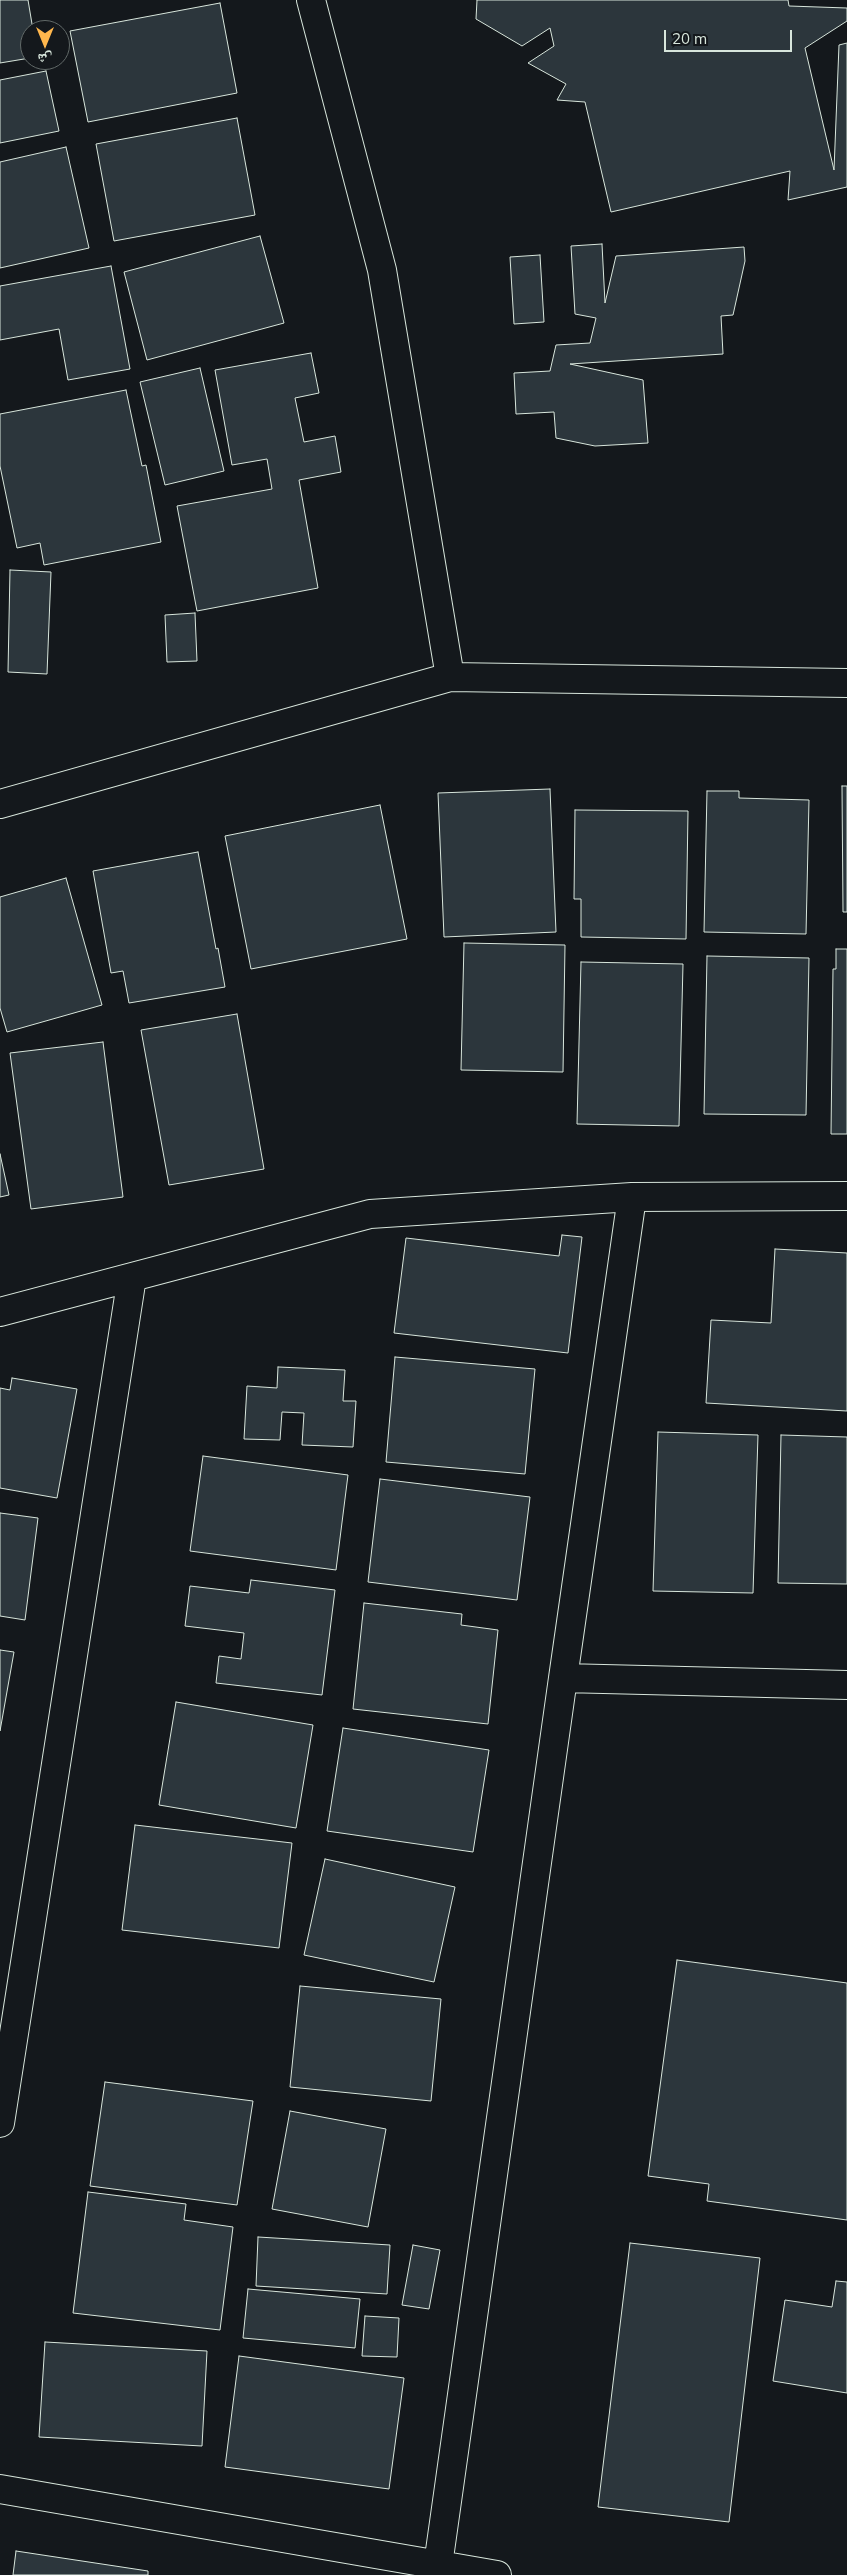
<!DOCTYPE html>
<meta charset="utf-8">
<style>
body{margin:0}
#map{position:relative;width:847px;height:2575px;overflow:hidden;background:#14181c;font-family:Mulish,"Noto Naskh Arabic",sans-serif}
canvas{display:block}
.north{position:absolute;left:20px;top:20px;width:50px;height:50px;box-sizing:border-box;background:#14181c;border:1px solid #626a69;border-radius:50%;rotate:180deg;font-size:14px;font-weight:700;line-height:20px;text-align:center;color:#d8e6dc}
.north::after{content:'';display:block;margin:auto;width:18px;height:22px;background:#ffb74d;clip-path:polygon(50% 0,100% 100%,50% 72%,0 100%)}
.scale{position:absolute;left:664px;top:30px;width:128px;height:22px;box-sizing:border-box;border:2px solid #d8e6dc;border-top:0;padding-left:6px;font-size:15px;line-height:18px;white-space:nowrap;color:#d8e6dc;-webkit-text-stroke:4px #14181c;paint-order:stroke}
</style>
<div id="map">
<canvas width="847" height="2575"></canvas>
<div class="north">ش</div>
<div class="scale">20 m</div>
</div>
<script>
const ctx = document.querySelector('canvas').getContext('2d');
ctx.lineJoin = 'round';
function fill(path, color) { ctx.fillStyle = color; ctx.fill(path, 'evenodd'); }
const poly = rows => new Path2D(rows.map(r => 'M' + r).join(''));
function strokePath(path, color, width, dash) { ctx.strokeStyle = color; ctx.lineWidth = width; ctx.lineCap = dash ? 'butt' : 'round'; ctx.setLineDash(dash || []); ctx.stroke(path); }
const building = poly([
 [0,0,28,0,33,30,30,30,30,58,0,63,0,0],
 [477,0,788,0,789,6,847,8,847,21,805,48,834,170,839,45,847,43,847,187,788,200,790,171,611,212,585,102,557,100,566,84,528,63,554,46,550,28,522,46,476,19,477,0],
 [220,3,237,93,88,122,70,31,220,3],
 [46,71,59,131,0,143,0,80,46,71],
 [237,118,255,215,114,241,96,144,237,118],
 [66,147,89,248,0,268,0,162,66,147],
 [260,236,284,323,147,360,124,272,260,236],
 [602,244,605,303,616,256,744,247,745,261,733,315,721,316,723,354,570,364,643,380,648,443,595,446,556,438,554,412,516,414,514,373,550,371,556,345,590,343,596,318,575,314,571,246,602,244],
 [540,255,544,322,514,324,510,257,540,255],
 [111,266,130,369,68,380,59,329,0,340,0,286,111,266],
 [311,353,319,393,295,398,304,442,335,436,341,472,299,480,318,588,197,611,177,506,272,489,267,459,232,465,215,370,311,353],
 [200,368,224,471,165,485,140,382,200,368],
 [126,390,142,466,146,465,161,542,44,565,40,543,17,548,0,466,0,414,126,390],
 [10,570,51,572,47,674,8,672,10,570],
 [195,613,197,661,167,662,165,615,195,613],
 [842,786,847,786,847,912,843,912,842,786],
 [550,789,556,932,444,937,438,793,550,789],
 [707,791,739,791,739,798,809,800,806,934,704,932,707,791],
 [380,805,407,939,251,969,225,836,380,805],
 [575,810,688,811,686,939,581,937,581,899,574,899,575,810],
 [198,852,216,949,218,948,225,987,129,1003,123,971,111,973,93,871,198,852],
 [66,878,102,1005,7,1032,0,1008,0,897,66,878],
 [464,943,565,945,563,1072,461,1070,464,943],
 [836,949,847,949,847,1134,831,1134,833,969,836,969,836,949],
 [707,956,809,958,806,1115,704,1114,707,956],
 [581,962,683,964,679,1126,577,1124,581,962],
 [237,1014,264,1169,169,1185,141,1030,237,1014],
 [103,1042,123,1197,31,1209,10,1053,103,1042],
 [0,1154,9,1195,0,1197,0,1154],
 [562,1235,582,1237,568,1353,394,1333,406,1238,559,1256,562,1235],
 [775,1249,847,1253,847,1411,706,1403,711,1320,771,1323,775,1249],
 [395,1357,535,1369,525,1474,386,1462,395,1357],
 [278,1367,345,1370,343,1401,356,1401,353,1447,302,1445,304,1413,282,1412,280,1440,244,1439,247,1386,277,1388,278,1367],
 [12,1378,77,1389,57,1498,0,1488,0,1388,10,1390,12,1378],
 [658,1432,758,1435,753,1593,653,1591,658,1432],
 [781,1435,847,1437,847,1584,778,1583,781,1435],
 [203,1456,348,1475,336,1570,190,1551,203,1456],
 [380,1479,530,1497,517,1600,368,1582,380,1479],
 [0,1513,38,1518,25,1620,0,1616,0,1513],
 [251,1580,335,1590,322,1695,216,1683,219,1656,241,1659,244,1633,185,1626,190,1586,249,1593,251,1580],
 [364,1603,462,1614,461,1625,498,1630,488,1724,353,1709,364,1603],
 [0,1650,14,1652,0,1731,0,1650],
 [176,1702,313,1725,296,1828,159,1805,176,1702],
 [343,1728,489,1750,473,1852,327,1831,343,1728],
 [135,1825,292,1843,279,1948,122,1930,135,1825],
 [325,1859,455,1887,434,1982,304,1955,325,1859],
 [677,1960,847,1983,847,2220,707,2201,709,2184,648,2176,677,1960],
 [300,1986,441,1999,431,2101,290,2087,300,1986],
 [105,2082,253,2101,237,2205,90,2186,105,2082],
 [290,2111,386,2129,368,2227,272,2209,290,2111],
 [88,2192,186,2204,184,2220,233,2227,220,2330,73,2313,88,2192],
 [258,2237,390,2245,387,2294,256,2286,258,2237],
 [630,2243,760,2258,729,2522,598,2507,630,2243],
 [413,2245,440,2250,429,2309,402,2305,413,2245],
 [836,2281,847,2282,847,2393,773,2381,785,2300,832,2307,836,2281],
 [248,2289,360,2299,355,2348,243,2338,248,2289],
 [365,2316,399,2318,397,2357,362,2356,365,2316],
 [45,2342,207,2351,202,2446,39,2437,45,2342],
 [239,2356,404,2378,389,2489,225,2467,239,2356],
 [16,2551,148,2571,148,2575,13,2575,16,2551]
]);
fill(building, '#2c363c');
strokePath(building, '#d8e6dc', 1);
const minor = poly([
 [311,0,382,270,450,677],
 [0,804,450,677,847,683],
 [632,1197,563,1678,847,1685],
 [0,1312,370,1214,632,1197,847,1196],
 [0,2123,132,1277],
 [0,2489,497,2575],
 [438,2565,563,1678]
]);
strokePath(minor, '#d8e6dc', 30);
strokePath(minor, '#14181c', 28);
</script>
